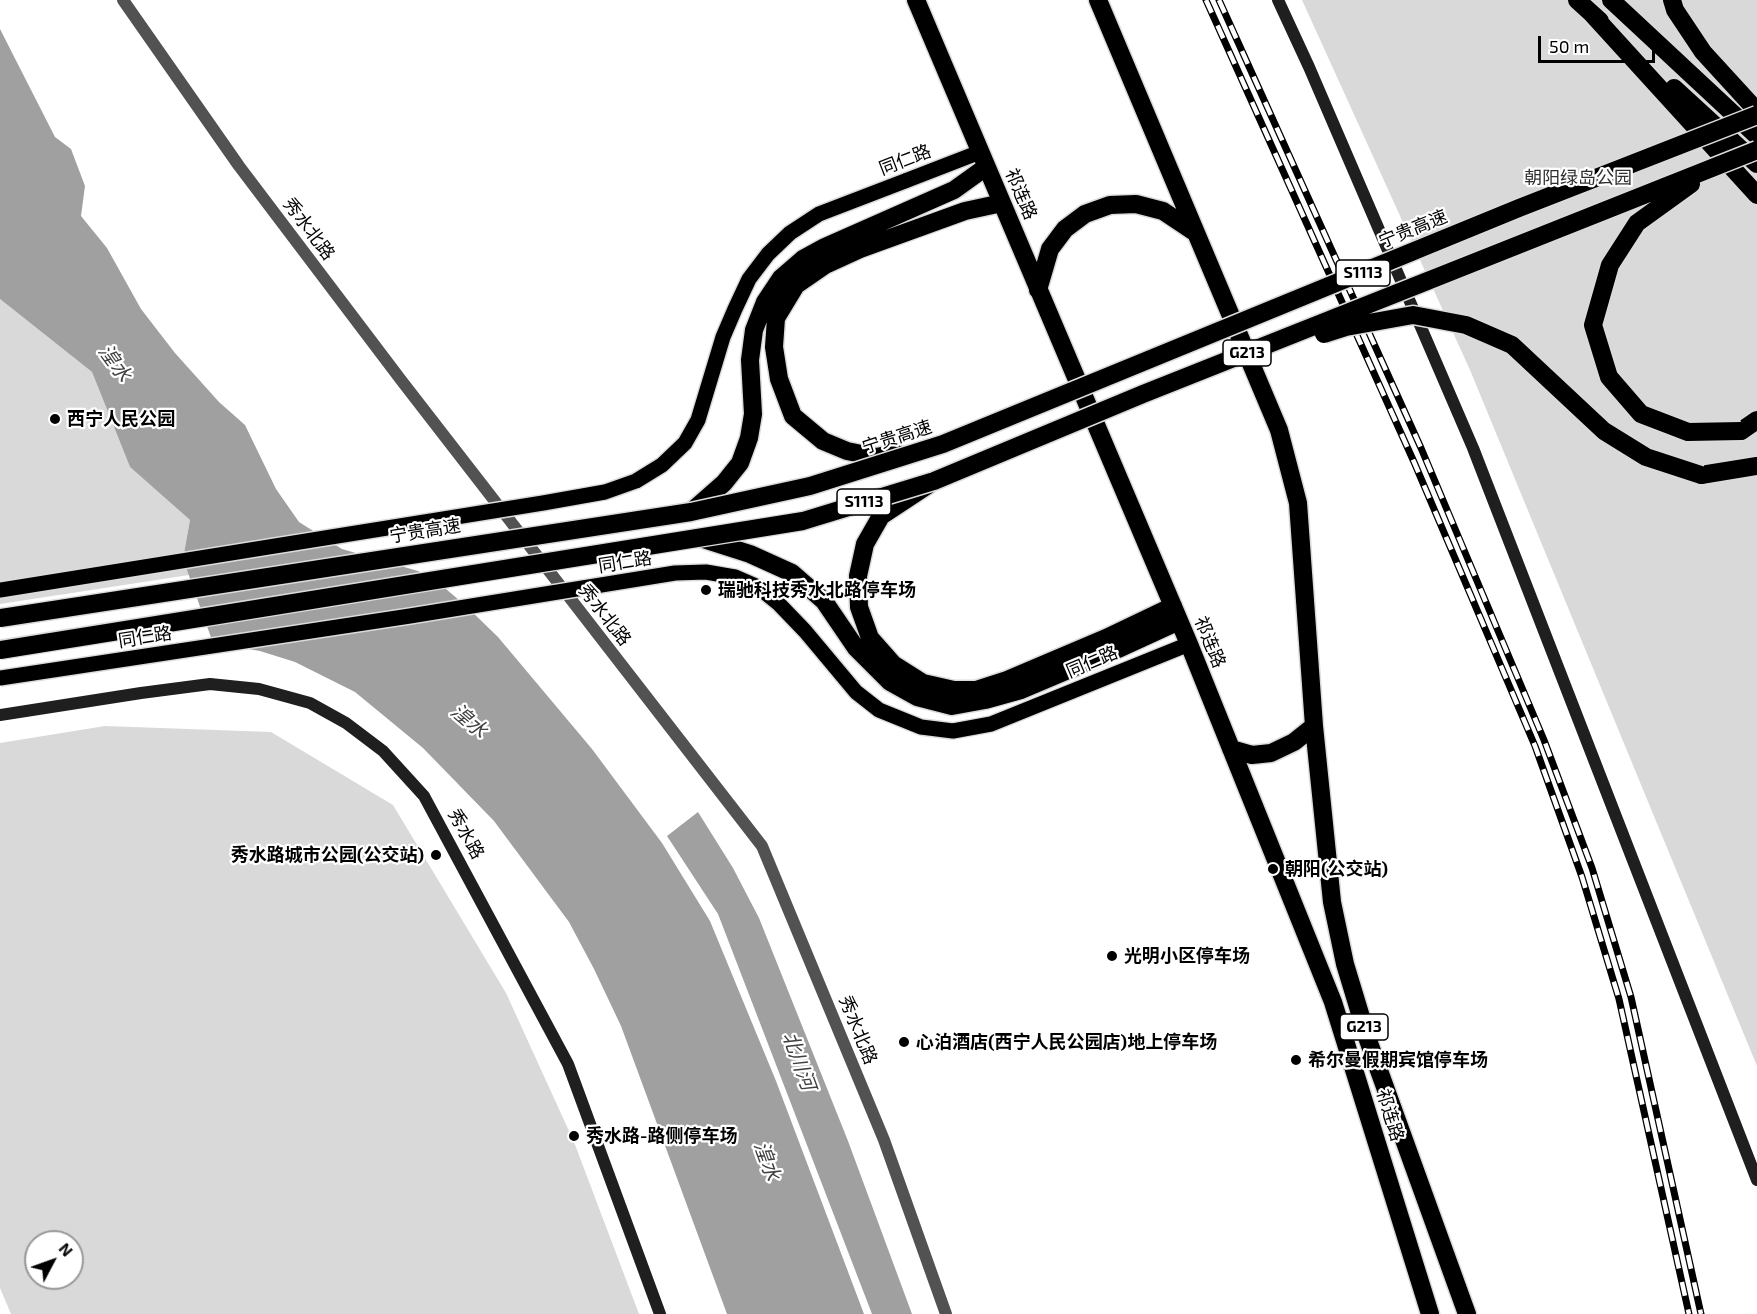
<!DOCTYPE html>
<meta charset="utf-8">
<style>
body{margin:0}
#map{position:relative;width:1757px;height:1314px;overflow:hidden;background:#fff;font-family:"Exo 2",sans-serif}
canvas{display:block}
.north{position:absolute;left:24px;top:1230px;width:60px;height:60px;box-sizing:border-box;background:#fff;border:2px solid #999;border-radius:50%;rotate:49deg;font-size:16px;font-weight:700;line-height:24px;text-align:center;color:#000}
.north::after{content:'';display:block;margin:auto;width:21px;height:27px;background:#000;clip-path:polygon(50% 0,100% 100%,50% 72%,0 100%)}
.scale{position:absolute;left:1538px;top:36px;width:117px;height:27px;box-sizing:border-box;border:3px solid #000;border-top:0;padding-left:8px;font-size:18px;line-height:21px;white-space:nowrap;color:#000;-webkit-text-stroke:4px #fff;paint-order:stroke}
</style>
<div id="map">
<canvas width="1757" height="1314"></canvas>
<div class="north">N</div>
<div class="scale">50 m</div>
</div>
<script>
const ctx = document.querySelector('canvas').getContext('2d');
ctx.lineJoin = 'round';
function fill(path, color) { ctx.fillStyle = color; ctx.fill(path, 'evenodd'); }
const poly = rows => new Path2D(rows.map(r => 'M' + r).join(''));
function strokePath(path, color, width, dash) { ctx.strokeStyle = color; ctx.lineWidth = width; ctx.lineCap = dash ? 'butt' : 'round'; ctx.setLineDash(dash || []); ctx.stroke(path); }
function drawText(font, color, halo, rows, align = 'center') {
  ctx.font = font + ' "Exo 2","Noto Sans SC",sans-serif'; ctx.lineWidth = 4.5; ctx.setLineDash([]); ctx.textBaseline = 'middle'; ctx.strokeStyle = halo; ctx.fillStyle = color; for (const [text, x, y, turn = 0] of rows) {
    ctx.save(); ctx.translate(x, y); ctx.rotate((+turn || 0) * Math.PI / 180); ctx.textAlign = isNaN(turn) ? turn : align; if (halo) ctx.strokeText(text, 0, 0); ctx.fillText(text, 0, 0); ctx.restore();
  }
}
fill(poly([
 [1302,0,1757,0,1757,1066,1470,370],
 [0,299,92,372,130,467,190,520,183,559,189,575,0,604],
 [105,726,271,732,393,805,506,993,574,1142,639,1314,11,1314,0,1288,0,743],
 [36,1242,72,1242,72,1278,36,1278]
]), '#d9d9d9');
fill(poly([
 [0,29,55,137,71,149,85,186,81,216,107,248,141,309,175,353,219,402,245,425,276,489,299,522,342,549,418,571,433,578,466,606,498,637,592,749,662,843,710,921,776,1081,864,1314,727,1314,621,1026,594,969,569,922,494,821,423,748,355,692,295,662,260,651,213,643,183,559,190,520,130,467,92,372,0,299],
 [698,812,733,868,759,918,848,1141,912,1314,872,1314,718,914,667,836]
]), '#a0a0a0');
const primary = poly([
 [905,181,980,152],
 [758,587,779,604,805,631,856,692,879,710,921,727,953,731,991,724,1189,644]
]);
const highway = poly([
 [916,0,1189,644,1333,1002,1430,1314],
 [1098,0,1279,430,1298,503,1314,726,1332,902,1345,964,1368,1040,1467,1314],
 [1577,0,1600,21],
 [1611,0,1757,136],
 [1672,0,1675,10,1703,52,1757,111],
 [1592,14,1757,195],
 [1674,88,1757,164],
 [1038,290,1050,249,1065,229,1085,214,1110,205,1136,204,1163,211,1196,233],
 [1741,431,1757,420],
 [897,453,876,457,847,451,823,441,793,416,779,379,774,347,776,318,796,285,825,265,860,249,965,211,1002,203],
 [1701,475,1757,466],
 [928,485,881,516,865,544,858,576,859,607,870,638,893,664,923,683,954,690,976,690,1007,680,1106,638,1173,606],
 [691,512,724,483,740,463,749,438,753,414,750,360,754,330,765,302,781,278,803,259,825,247,954,190,986,167],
 [700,538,750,554,792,573,824,601,856,648,890,682,917,697,952,706,985,700,1021,690,1118,649,1179,621],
 [1231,749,1252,755,1271,753,1294,742,1314,726]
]);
strokePath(primary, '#dbdbdb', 18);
strokePath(highway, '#dbdbdb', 21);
strokePath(poly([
 [123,0,239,166,401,380,762,846,884,1140,946,1314]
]), '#525252', 12);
strokePath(poly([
 [1278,0,1309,67,1473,448,1757,1180],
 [0,715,141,693,210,684,259,689,310,703,346,723,383,751,424,796,568,1064,660,1314]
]), '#1f1f1f', 12);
strokePath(primary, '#000', 15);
strokePath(highway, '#000', 18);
const rail = poly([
 [1206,0,1414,462,1535,746,1582,877,1619,999,1689,1314],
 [1219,0,1421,448,1544,740,1592,868,1631,997,1701,1314]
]);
strokePath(rail, '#000', 7);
strokePath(rail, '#fff', 4.5, [14]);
const primaryBridge = poly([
 [0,590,543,503,605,492,636,481,662,465,685,443,698,420,723,337,735,309,749,279,768,254,790,233,819,214,905,181],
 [0,678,410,616,675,573,706,572,735,577,758,587]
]);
const highwayBridge = poly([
 [1691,184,1637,223,1610,265,1593,325,1609,377,1641,414,1688,432,1741,431],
 [1324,334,1346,327,1413,315,1466,325,1512,345,1604,431,1646,457,1701,475],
 [0,618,691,512,810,486,943,444,1519,208,1757,115],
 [0,650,803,521,934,481,1143,394,1757,150]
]);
strokePath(primaryBridge, '#dbdbdb', 18, []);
strokePath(highwayBridge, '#dbdbdb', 21, []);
strokePath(primaryBridge, '#000', 15);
strokePath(highwayBridge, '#000', 18);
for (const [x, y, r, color] of [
 [55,419,6,"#000"],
 [706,590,6,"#000"],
 [436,855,6,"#000"],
 [1273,869,6,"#000"],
 [1112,956,6,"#000"],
 [904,1042,6,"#000"],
 [1296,1060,6,"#000"],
 [574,1136,6,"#000"]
]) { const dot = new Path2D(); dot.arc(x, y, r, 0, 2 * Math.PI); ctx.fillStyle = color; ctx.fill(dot); strokePath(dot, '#fff', 2); }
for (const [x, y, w] of [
 [1363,273,54],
 [1247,353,48],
 [864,502,54],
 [1364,1027,48]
]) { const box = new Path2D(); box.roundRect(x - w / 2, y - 13, w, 26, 4.5); ctx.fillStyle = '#fff'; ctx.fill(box); strokePath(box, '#000', 1.5); }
drawText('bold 16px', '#000', null, [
 ["S1113",1363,273],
 ["G213",1247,353],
 ["S1113",864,502],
 ["G213",1364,1027]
]);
drawText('18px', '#000', '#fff', [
 ["同仁路",905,160,-21],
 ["祁连路",1021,194,67],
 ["秀水北路",309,229,53],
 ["宁贵高速",1413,229,-22],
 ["宁贵高速",897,437,-18],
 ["宁贵高速",425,531,-9],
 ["同仁路",625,562,-9],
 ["秀水北路",605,615,52],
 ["同仁路",145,637,-9],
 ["祁连路",1210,642,68],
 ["同仁路",1092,662,-23],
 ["秀水路",466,834,61],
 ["秀水北路",858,1030,68],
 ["祁连路",1390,1115,73]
]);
drawText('18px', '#303030', '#fff', [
 ["朝阳绿岛公园",1578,178]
]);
drawText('bold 18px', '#000', '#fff', [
 ["西宁人民公园",67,419],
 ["瑞驰科技秀水北路停车场",718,590],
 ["秀水路城市公园(公交站)",424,855,"right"],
 ["朝阳(公交站)",1285,869],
 ["光明小区停车场",1124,956],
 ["心泊酒店(西宁人民公园店)地上停车场",916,1042],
 ["希尔曼假期宾馆停车场",1308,1060],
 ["秀水路-路侧停车场",586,1136]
], 'left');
drawText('italic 20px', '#414141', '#fff', [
 ["湟水",115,363,54],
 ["湟水",469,721,40],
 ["北川河",799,1061,70],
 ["湟水",767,1161,70]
]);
</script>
